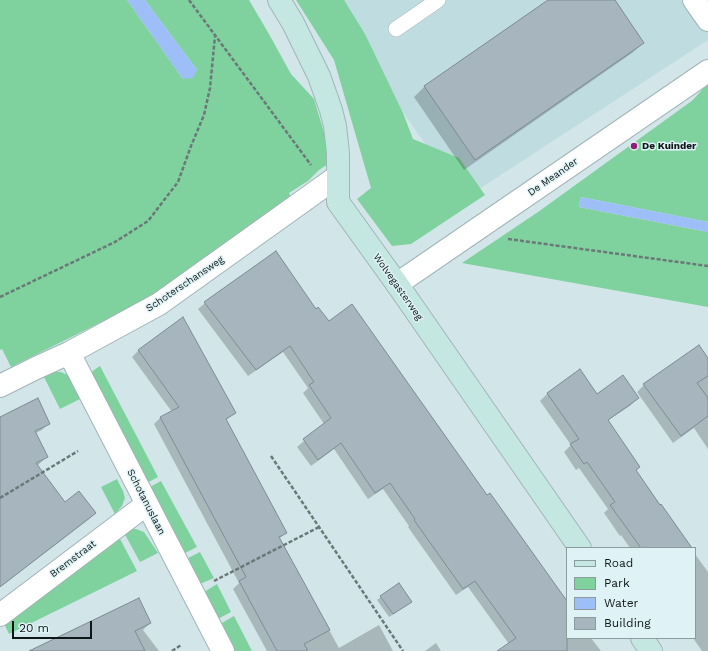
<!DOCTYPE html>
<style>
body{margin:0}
#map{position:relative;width:708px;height:651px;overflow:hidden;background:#d2e6e9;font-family:"Work Sans",sans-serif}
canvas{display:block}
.legend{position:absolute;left:566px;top:547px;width:130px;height:92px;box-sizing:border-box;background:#dff3f6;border:1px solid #8c9b9d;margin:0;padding:5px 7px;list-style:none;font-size:12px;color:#0f1617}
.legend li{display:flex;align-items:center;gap:8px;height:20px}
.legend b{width:20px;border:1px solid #8c9b9d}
.scale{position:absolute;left:12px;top:621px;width:80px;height:18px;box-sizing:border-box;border:2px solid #0f1617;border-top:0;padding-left:5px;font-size:12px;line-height:14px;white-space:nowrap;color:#0f1617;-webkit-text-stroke:3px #dff3f6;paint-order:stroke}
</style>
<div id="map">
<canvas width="708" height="651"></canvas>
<ul class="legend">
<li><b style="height:5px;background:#c4e7e2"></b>Road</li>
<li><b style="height:11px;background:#7fd29e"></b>Park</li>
<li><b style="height:11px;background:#9dbef7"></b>Water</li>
<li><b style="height:11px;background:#a6b5be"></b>Building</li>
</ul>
<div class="scale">20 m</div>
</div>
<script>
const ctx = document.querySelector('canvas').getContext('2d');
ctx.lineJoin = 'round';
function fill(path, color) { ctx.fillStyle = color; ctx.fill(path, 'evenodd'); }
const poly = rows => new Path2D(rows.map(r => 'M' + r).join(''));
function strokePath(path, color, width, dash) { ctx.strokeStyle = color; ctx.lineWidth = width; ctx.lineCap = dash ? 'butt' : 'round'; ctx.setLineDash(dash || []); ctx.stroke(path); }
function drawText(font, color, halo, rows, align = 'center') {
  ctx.font = font + ' "Work Sans",sans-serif'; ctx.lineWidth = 3; ctx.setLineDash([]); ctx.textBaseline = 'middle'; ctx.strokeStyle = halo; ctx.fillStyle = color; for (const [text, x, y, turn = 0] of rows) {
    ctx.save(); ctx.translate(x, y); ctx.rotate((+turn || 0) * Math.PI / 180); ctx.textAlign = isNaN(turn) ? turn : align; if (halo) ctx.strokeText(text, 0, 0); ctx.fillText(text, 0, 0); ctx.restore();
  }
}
fill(poly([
 [324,0,708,0,708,40,464,199]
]), '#bfdce1');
fill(poly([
 [0,0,127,0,183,79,197,70,145,0,249,0,269,34,291,74,314,99,325,136,328,164,319,170,308,181,289,193,291,197,150,298,11,367,2,349,0,350],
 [296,0,344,0,365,34,403,113,413,139,459,158,485,195,411,244,392,246,357,199,371,188,334,60],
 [708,83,708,222,581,197,579,207,708,232,708,307,462,263,538,212,693,100],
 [100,366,158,477,145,484,91,373,94,370],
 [54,372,61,372,70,376,82,398,60,409,43,375],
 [117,479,123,491,125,498,122,506,115,514,101,487],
 [161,481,197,547,185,553,148,488],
 [129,529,136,529,144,532,158,553,140,562,123,531],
 [118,535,137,571,9,634,3,621],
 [200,552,214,578,200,584,186,559],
 [217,584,231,612,218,619,204,592],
 [234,616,252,651,235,651,220,624]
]), '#7fd29e');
fill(poly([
 [127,0,145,0,197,70,193,78,183,79],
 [581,197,708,222,708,232,579,207]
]), '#9dbef7');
fill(poly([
 [549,0,613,0,643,43,632,53,464,170,414,97,424,87],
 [205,303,316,310,487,496,567,604,567,638,591,638,601,651,505,651,509,644,468,587,456,595,408,527,409,526,383,489,368,499,334,449,311,466,297,447,324,424,303,393,308,388,283,352,248,376,198,309],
 [139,350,235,412,225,421,285,533,279,539,339,648,379,625,393,651,267,651,233,589,239,583,154,424,160,418,172,412,132,357],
 [708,360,708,449,694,428,673,443,637,392,644,385],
 [580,371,597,395,638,398,630,406,607,421,635,470,691,548,630,548,621,535,620,536,604,513,608,509,579,468,576,470,564,452,571,445,540,401,547,394],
 [0,418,49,423,42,430,36,433,47,457,37,466,65,503,95,513,88,520,0,587],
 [695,554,708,572,708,651,702,651,693,638,695,638],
 [381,597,407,605,389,617,377,600],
 [150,623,143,630,159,651,31,651],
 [436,643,441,651,425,651]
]), '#0003');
const building = poly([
 [548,0,615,0,644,43,475,160,424,86,548,0],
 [276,251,316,309,318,307,329,321,352,304,487,495,490,493,567,601,567,651,497,651,516,638,475,581,463,589,414,520,415,519,390,483,375,493,341,443,318,460,303,439,331,418,309,385,314,382,290,346,256,370,204,302,276,251],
 [183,317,236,413,226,419,287,533,279,537,330,630,304,644,308,651,277,651,239,581,246,577,160,417,179,407,138,350,183,317],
 [699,345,708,358,708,376,697,383,708,398,708,416,681,436,643,384,699,345],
 [580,369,597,394,623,375,639,398,608,420,640,467,636,470,660,505,661,504,692,548,641,548,610,505,615,502,587,462,584,464,570,444,579,439,547,393,580,369],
 [38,398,50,424,35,431,48,457,36,463,65,502,79,491,96,513,0,587,0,417,38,398],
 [399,583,412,602,393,614,380,596,399,583],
 [139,598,151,623,135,631,145,651,29,651,139,598]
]);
fill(building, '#a6b5be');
strokePath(building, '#7d8b94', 1);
const lane = poly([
 [396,29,438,0]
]);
const street = poly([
 [694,0,708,20],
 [397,284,708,71],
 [69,353,223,651],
 [0,386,36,368,69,353,159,304,338,176],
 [0,615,147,504]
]);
const secondary = poly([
 [279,0,293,23,319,76,331,110,335,126,338,153,338,202,397,284,580,548],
 [642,638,651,651]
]);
strokePath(lane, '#a1b4b7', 16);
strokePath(street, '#a1b4b7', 24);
strokePath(secondary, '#a1b4b7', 24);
strokePath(poly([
 [189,0,311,165],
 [508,239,708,266],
 [0,297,115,242,148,221,178,182,191,146,204,115,210,88,215,36],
 [271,456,403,651],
 [0,498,78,451],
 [214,581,319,527],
 [172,651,181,645]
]), '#6b787a', 2.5, [4, 2]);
strokePath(lane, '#fff', 15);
strokePath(street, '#fff', 22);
strokePath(secondary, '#c4e7e2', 22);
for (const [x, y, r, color] of [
 [634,146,4,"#941b78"]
]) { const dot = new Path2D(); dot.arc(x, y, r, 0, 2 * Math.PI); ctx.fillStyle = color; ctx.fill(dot); strokePath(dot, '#dff3f6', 1.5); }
drawText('bold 10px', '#0f1617', '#dff3f6', [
 ["De Kuinder",642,146]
], 'left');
drawText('10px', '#0f1617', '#dff3f6', [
 ["De Meander",553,177,-35],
 ["Schoterschansweg",185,284,-34],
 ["Wolvegasterweg",398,287,55],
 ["Schotanuslaan",146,502,63],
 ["Bremstraat",73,559,-37]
]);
</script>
